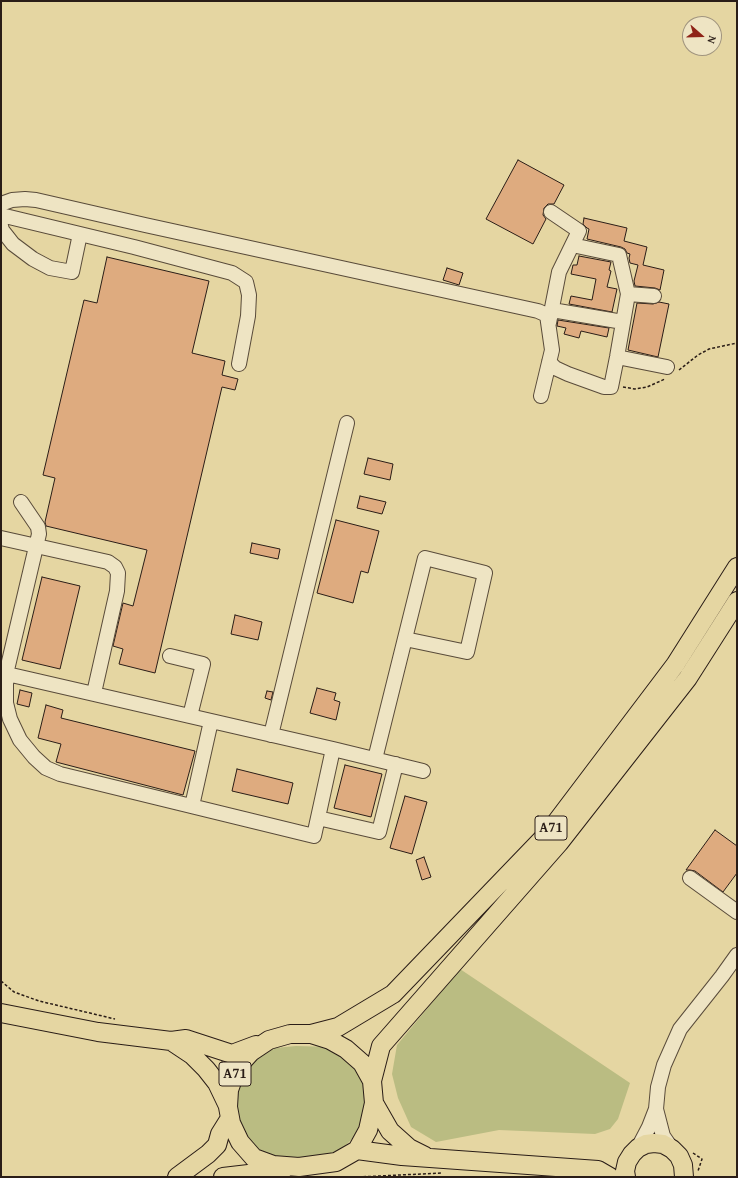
<!DOCTYPE html>
<style>
body{margin:0}
#map{position:relative;width:738px;height:1178px;overflow:hidden;background:#e5d6a2;font-family:"Gentium Book Plus",serif}
canvas{display:block}
.frame{position:absolute;inset:0;border:2px solid #2a1d17;pointer-events:none}
.north{position:absolute;left:682px;top:16px;width:40px;height:40px;box-sizing:border-box;background:#eee4c3;border:1px solid #a0947e;border-radius:50%;rotate:110deg;font-size:11px;font-weight:700;line-height:16px;text-align:center;color:#2a1d17}
.north::after{content:'';display:block;margin:auto;width:14px;height:18px;background:#8f2418;clip-path:polygon(50% 0,100% 100%,50% 72%,0 100%)}
</style>
<div id="map">
<canvas width="738" height="1178"></canvas>
<div class="frame"></div>
<div class="north">N</div>
</div>
<script>
const ctx = document.querySelector('canvas').getContext('2d');
ctx.lineJoin = 'round';
function fill(path, color) { ctx.fillStyle = color; ctx.fill(path, 'evenodd'); }
const poly = rows => new Path2D(rows.map(r => 'M' + r).join(''));
function strokePath(path, color, width, dash) { ctx.strokeStyle = color; ctx.lineWidth = width; ctx.lineCap = dash ? 'butt' : 'round'; ctx.setLineDash(dash || []); ctx.stroke(path); }
function drawText(font, color, halo, rows, align = 'center') {
  ctx.font = font + ' "Gentium Book Plus",serif'; ctx.lineWidth = 3; ctx.setLineDash([]); ctx.textBaseline = 'middle'; ctx.strokeStyle = halo; ctx.fillStyle = color; for (const [text, x, y, turn = 0] of rows) {
    ctx.save(); ctx.translate(x, y); ctx.rotate((+turn || 0) * Math.PI / 180); ctx.textAlign = isNaN(turn) ? turn : align; if (halo) ctx.strokeText(text, 0, 0); ctx.fillText(text, 0, 0); ctx.restore();
  }
}
fill(poly([
 [460,969,630,1083,618,1119,610,1129,595,1134,499,1130,436,1142,411,1127,398,1098,392,1074,397,1045],
 [296,1046,335,1047,361,1073,369,1099,365,1126,338,1153,303,1161,269,1160,244,1139,237,1111,237,1088,252,1062,275,1048]
]), '#babc82');
const building = poly([
 [518,160,564,185,554,204,548,204,544,208,543,215,546,219,533,244,486,219,518,160],
 [584,218,627,228,624,241,647,247,643,265,664,270,660,290,655,288,635,286,634,281,638,265,630,263,629,258,630,254,627,253,625,249,621,247,587,239,589,229,587,228,583,224,584,218],
 [579,256,611,262,609,270,611,271,607,287,617,289,612,312,569,304,571,296,592,300,596,279,571,274,573,265,577,265,579,256],
 [107,257,209,281,192,353,225,361,222,375,238,379,235,390,222,387,155,673,119,664,123,649,113,646,123,603,133,606,147,550,46,526,45,522,55,478,43,475,84,300,97,303,107,257],
 [447,268,463,273,459,285,443,280,447,268],
 [659,302,669,304,658,357,628,350,637,303,653,304,659,302],
 [558,320,609,328,607,337,581,331,579,338,564,334,566,328,557,326,558,320],
 [368,458,393,464,390,480,364,474,368,458],
 [360,496,386,502,382,514,357,508,360,496],
 [336,520,379,531,368,573,361,571,353,603,317,593,336,520],
 [252,543,280,549,278,559,250,553,252,543],
 [42,577,80,586,60,669,22,660,42,577],
 [235,615,262,622,258,640,231,634,235,615],
 [317,688,336,693,334,700,340,702,336,720,310,713,317,688],
 [20,690,32,693,29,707,17,704,20,690],
 [267,691,273,692,271,700,265,698,267,691],
 [46,705,63,710,61,718,195,751,183,795,56,762,61,744,38,738,46,705],
 [345,765,382,774,371,817,334,808,345,765],
 [237,769,293,783,288,804,232,791,237,769],
 [405,796,427,802,412,854,390,848,405,796],
 [715,830,737,846,737,873,723,892,695,871,690,870,686,870,715,830],
 [424,857,431,877,422,880,416,860,424,857]
]);
fill(building, '#deab7f');
strokePath(building, '#2a1d17', 1);
const minor = poly([
 [1,204,12,200,25,199,36,200,145,225,538,311,547,315,552,350,541,396],
 [1,215,134,247,232,273,246,282,249,295,248,316,239,364],
 [1,226,2,230,13,244,33,259,50,268,72,272,80,234],
 [572,245,619,255,628,294],
 [552,310,623,322],
 [549,323,559,272,579,231,551,212],
 [617,357,667,367],
 [549,362,555,368,568,374,604,387,611,387,617,357,628,294,654,296],
 [1,538,108,562,115,567,118,573,117,591,94,693],
 [170,656,203,664,190,716],
 [7,674,333,749,314,836,60,774,46,768,34,757,20,740,10,719,6,703,6,684,7,674,7,670,39,534,38,527,21,502],
 [271,735,347,423],
 [333,749,423,771],
 [375,759,425,558,485,573,467,652,405,639],
 [192,806,211,721],
 [318,818,379,832,396,764],
 [690,878,737,912],
 [656,1109,663,1136,672,1149],
 [638,1148,649,1127,656,1109,658,1087,664,1065,680,1029,722,976,737,955]
]);
const major = poly([
 [1,1013,98,1032,171,1041,186,1039,232,1054,256,1045],
 [290,1034,311,1034,330,1040,346,1049,362,1063,372,1081,374,1103,368,1130,357,1150,336,1162,299,1167,273,1165,254,1158,240,1142,231,1123,228,1107,229,1090,234,1076,241,1063,251,1052,269,1040,290,1034],
 [311,1034,338,1027,393,994,548,833,675,665,737,567],
 [171,1041,192,1055,206,1069,217,1083,228,1106],
 [372,1081,381,1046,559,843,688,678,737,601],
 [374,1103,390,1131,409,1148,425,1156],
 [357,1150,402,1156,598,1170,610,1177],
 [177,1177,208,1154,217,1145,220,1134,230,1118],
 [223,1177,283,1170],
 [626,1177,625,1171,627,1162,632,1154,638,1148,646,1144,654,1143,663,1144,672,1149,679,1156,683,1165,684,1177]
]);
strokePath(minor, '#594b3a', 16);
strokePath(major, '#2a1d17', 20);
strokePath(poly([
 [679,370,698,355,709,349,737,343],
 [623,387,635,389,647,387,665,379],
 [1,981,14,992,39,1001,115,1019],
 [693,1153,702,1159,698,1171],
 [358,1177,442,1173]
]), '#2a1d17', 1.5, [3, 2]);
strokePath(minor, '#eee4c3', 14);
strokePath(major, '#e5d6a2', 18);
for (const [x, y, w] of [
 [551,828,32],
 [235,1074,32]
]) { const box = new Path2D(); box.roundRect(x - w / 2, y - 12, w, 24, 3); ctx.fillStyle = '#eee4c3'; ctx.fill(box); strokePath(box, '#2a1d17', 1); }
drawText('bold 14px', '#2a1d17', null, [
 ["A71",551,828],
 ["A71",235,1074]
]);
</script>
